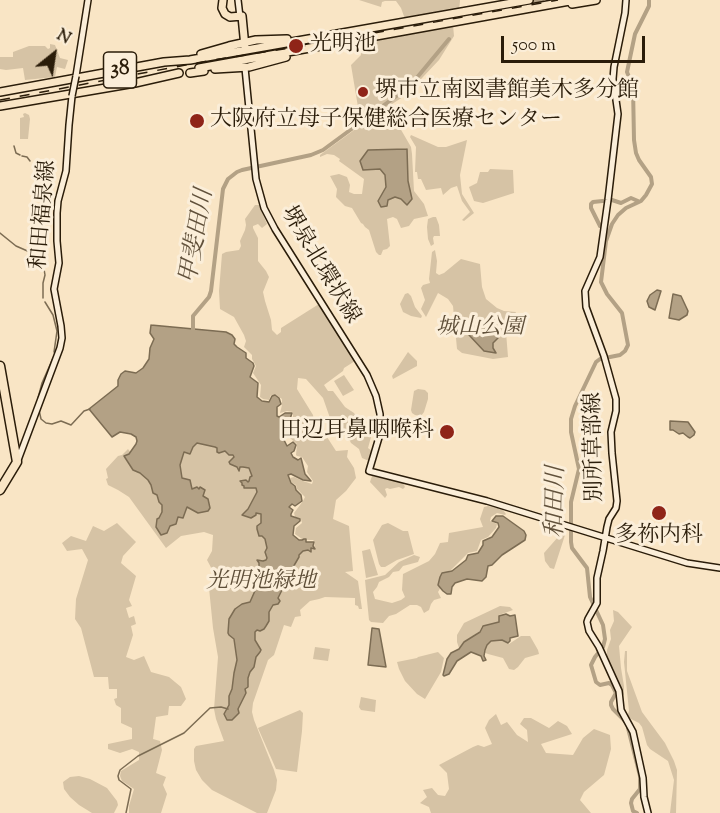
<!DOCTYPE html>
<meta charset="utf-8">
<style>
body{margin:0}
#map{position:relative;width:720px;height:813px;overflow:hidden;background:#f9e5c5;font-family:"Sorts Mill Goudy",serif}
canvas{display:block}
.north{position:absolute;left:24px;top:24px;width:60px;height:60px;-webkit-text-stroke:4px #fbeed9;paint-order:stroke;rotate:30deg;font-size:16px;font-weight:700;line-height:24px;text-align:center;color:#2a1c09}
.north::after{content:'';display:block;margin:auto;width:21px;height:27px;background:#2a1c09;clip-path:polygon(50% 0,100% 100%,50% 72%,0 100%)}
.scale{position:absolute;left:501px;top:36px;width:144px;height:27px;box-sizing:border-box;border:3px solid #2a1c09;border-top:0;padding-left:8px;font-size:18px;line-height:21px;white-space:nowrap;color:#2a1c09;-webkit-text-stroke:4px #fbeed9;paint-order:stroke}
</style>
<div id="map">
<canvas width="720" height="813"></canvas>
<div class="north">N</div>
<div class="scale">500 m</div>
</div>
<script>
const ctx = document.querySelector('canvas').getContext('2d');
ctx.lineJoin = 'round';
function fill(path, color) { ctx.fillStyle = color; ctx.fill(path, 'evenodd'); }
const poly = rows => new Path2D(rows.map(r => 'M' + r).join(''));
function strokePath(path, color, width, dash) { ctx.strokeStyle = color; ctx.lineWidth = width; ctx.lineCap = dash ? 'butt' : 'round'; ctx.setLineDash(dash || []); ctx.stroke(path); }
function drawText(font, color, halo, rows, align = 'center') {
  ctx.font = font + ' "Sorts Mill Goudy","Noto Serif JP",serif'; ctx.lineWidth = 6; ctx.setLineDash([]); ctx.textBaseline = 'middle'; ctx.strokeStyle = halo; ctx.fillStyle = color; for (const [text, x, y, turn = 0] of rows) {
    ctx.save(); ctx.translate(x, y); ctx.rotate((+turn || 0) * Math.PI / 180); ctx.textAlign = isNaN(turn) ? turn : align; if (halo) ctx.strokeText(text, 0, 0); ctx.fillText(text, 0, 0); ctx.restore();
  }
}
fill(poly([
 [359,0,460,0,460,1,459,10,405,19,401,8,396,1,385,1,382,2,381,7],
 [453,25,454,36,439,60,406,95,389,106,386,110,400,128,411,147,412,154,414,191,424,204,428,216,414,219,409,226,401,228,397,219,393,217,387,219,390,246,387,249,383,250,381,255,379,255,376,252,369,230,365,227,363,224,361,223,352,208,345,206,336,197,337,189,330,176,339,174,347,177,350,185,349,192,354,194,362,194,364,179,339,161,340,159,334,155,327,154,320,157,320,155,361,125,351,65,361,55,359,43],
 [50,44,55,45,60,58,68,60,65,69,57,67,55,77,25,80,23,68,6,70,0,69,0,57,13,57,13,52,29,46,45,46,48,49,50,48],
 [25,113,29,115,30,119,28,139,20,139,20,118,24,117,23,114],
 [411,135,438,147,446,147,467,140,460,175,462,194,474,213,464,221,462,220,470,212,462,201,457,186,451,188,443,195,441,188,426,190,421,179,418,179,417,172,415,172,416,147,410,137],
 [490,169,513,170,514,193,483,203,474,201,469,187,477,183,480,172,488,172],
 [255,205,259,205,267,224,262,228,258,224,253,226,253,228,258,238,258,261,266,271,269,277,263,292,265,301,271,320,272,330,277,335,281,332,281,328,319,304,355,361,344,368,343,371,324,385,328,391,333,391,345,407,354,413,371,437,368,448,372,451,369,461,362,458,359,449,351,443,347,435,330,418,323,398,306,379,298,378,297,389,313,415,316,433,327,437,336,451,348,450,347,457,354,468,356,478,346,491,336,500,333,519,349,526,353,571,345,572,358,581,362,609,359,609,358,606,355,605,355,598,325,597,319,599,310,601,300,610,301,616,295,617,291,627,284,625,274,655,268,660,267,663,253,703,252,712,254,720,274,770,277,780,276,790,267,813,257,813,212,790,202,780,196,770,194,761,194,749,196,746,224,741,216,719,214,709,218,657,213,628,209,588,212,587,214,573,207,560,212,551,213,535,204,532,181,536,166,548,129,497,118,490,108,485,106,479,108,478,106,469,118,456,122,455,128,449,131,453,185,442,226,443,263,474,271,530,314,548,315,542,313,540,309,540,302,539,295,534,296,528,302,523,301,519,295,517,294,513,303,501,305,497,297,489,296,485,292,483,290,478,294,477,303,481,312,484,313,481,307,472,308,466,302,457,297,456,296,455,297,444,290,438,288,433,296,427,296,421,293,419,293,412,287,411,280,413,282,405,282,399,276,395,271,395,269,400,263,399,260,397,261,385,253,373,256,366,252,359,252,355,244,347,246,341,244,335,234,317,220,309,219,291,222,254,226,252,239,250,241,246,240,241,245,230,246,225,245,219],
 [433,217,436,217,439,225,440,236,434,236,433,238,434,244,431,246,428,239,427,227,428,219],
 [435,250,437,261,436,273,439,275,444,273,461,259,480,264,482,287,486,299,497,308,504,311,516,312,506,332,508,357,493,359,462,353,457,349,453,306,448,299,438,293,426,317,421,309,425,300,421,288,423,285,430,283,429,279,432,252],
 [408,293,411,296,415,307,422,316,421,318,411,316,403,312,400,304,405,294],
 [408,352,417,361,417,366,393,379,392,376],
 [344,375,354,390,343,396,334,381],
 [418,389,425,390,428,393,428,399,424,412,421,416,415,415,412,413,411,410,414,391],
 [372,476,403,483,405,487,403,489,399,487,390,489,387,488,385,489,387,495,385,498,370,482],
 [488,506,502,509,506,514,505,515,497,513,491,517,490,521,497,524,496,528,488,537,481,540,477,551,468,553,451,570,442,574,439,582,441,587,438,592,441,598,434,600,431,604,429,610,424,613,421,607,417,605,410,605,396,614,389,616,383,623,371,622,369,620,365,580,385,575,399,562,414,555,420,557,418,562,403,566,399,571,393,572,389,577,379,582,377,587,373,592,375,599,392,603,401,600,405,597,402,590,403,574,429,561,435,554,440,543,448,542,449,533,483,527,480,519,484,507],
 [117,523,136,542,123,556,121,563,136,576,129,600,132,606,126,608,129,618,134,616,136,624,131,626,133,635,126,657,134,660,144,656,151,672,169,677,181,687,186,699,181,706,169,706,168,715,156,717,153,739,160,741,162,750,156,773,166,777,163,785,167,794,161,813,129,813,129,806,134,789,122,781,120,776,121,771,139,760,139,752,132,749,120,753,108,749,108,744,132,739,132,728,121,723,121,708,116,705,114,699,117,698,117,689,109,689,108,677,94,677,81,628,75,619,76,599,88,560,82,549,67,551,62,543,71,536,86,541,93,526,104,531],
 [388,523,403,531,408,531,414,554,397,560,385,567,381,567,379,564,373,540,382,525],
 [558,527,560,527,564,530,565,535,554,569,550,568,545,561,544,553,558,537,559,534,557,529],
 [370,549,378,575,366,578,362,551],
 [500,606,510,607,513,610,499,615,499,622,482,626,480,631,464,642,459,648,457,642,457,635,464,623],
 [613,610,618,612,632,627,619,646,621,668,624,686,624,695,622,694,619,684,607,660,607,650,611,639,610,630,614,621],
 [521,636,530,636,538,650,539,654,525,658,518,667,514,670,509,669,503,658,488,654,483,652,486,643,492,640,502,639,509,644],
 [315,647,330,649,328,661,313,659],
 [625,651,627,651,627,671,642,712,665,743,674,761,677,770,676,813,670,813,674,780,668,761,650,749,647,745,642,727,639,723,627,717,629,711,624,662],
 [438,652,444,658,441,672,425,699,417,694,405,681,399,669,397,662,417,658,418,657],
 [361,697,376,700,375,712,361,710,359,707],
 [300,710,303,713,302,731,297,772,276,769,258,728],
 [496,714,501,725,507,722,517,735,528,742,527,730,520,724,524,718,531,718,549,728,558,721,567,726,572,734,541,744,546,753,573,755,583,738,594,729,610,735,611,749,604,775,584,792,580,800,591,813,431,813,429,807,420,803,427,797,423,790,432,788,438,795,445,796,449,789,447,773,439,765,473,747,478,745,484,747,492,744,485,728,489,720],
 [79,776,90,779,107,788,117,801,118,805,114,813,92,813,79,805,70,797,64,789,63,782,70,777]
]), '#d6c3a5');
const water = poly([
 [407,149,408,181,412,199,407,205,401,199,395,197,388,200,387,206,381,207,378,201,386,187,385,175,380,169,363,170,360,161,368,150,407,149],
 [657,290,661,291,655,310,649,307,647,301,650,295,657,290],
 [673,294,681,296,688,311,687,315,679,320,669,318,673,294],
 [487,320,498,338,493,343,493,348,496,353,484,351,469,335,469,331,471,328,487,320],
 [151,325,226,332,232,335,235,339,234,344,237,347,246,353,246,358,253,363,254,366,250,377,258,383,257,397,262,401,269,402,272,396,275,395,279,398,281,404,277,407,277,416,279,417,285,413,292,413,290,419,295,422,295,425,287,432,284,440,287,446,293,442,296,445,294,451,291,453,293,457,298,460,301,458,305,474,311,481,303,480,291,474,288,475,291,483,295,486,296,490,301,495,302,501,295,506,292,504,289,507,293,510,291,514,291,516,300,519,300,521,294,526,293,535,299,540,302,540,304,539,306,539,306,542,314,542,313,546,315,549,311,548,311,552,308,550,303,551,299,555,299,557,292,569,297,580,296,583,291,585,285,580,281,581,282,590,278,598,280,601,278,604,273,605,269,612,269,621,266,626,264,629,260,631,257,630,255,632,255,640,261,650,260,652,256,657,254,667,250,672,248,678,248,687,245,689,246,693,238,709,239,713,232,720,227,720,224,714,229,705,229,696,232,689,234,673,237,660,234,639,229,635,228,633,229,619,235,609,242,604,250,602,258,584,257,577,254,574,259,566,259,563,257,560,263,561,266,560,267,558,265,552,267,548,265,539,262,536,259,536,257,529,257,526,261,523,261,514,256,513,256,515,251,518,242,515,248,509,257,492,256,488,244,488,244,486,242,485,242,483,240,481,246,480,248,482,249,481,250,477,252,476,249,468,243,467,240,467,239,471,237,467,230,464,229,462,234,457,233,455,229,455,225,451,219,453,217,452,217,448,215,447,197,443,193,447,190,454,184,452,180,465,182,478,190,480,192,489,197,487,199,489,200,487,205,490,203,496,208,499,210,508,208,511,198,513,187,507,183,518,178,517,176,524,170,526,167,533,161,535,156,527,157,519,159,518,162,512,162,505,159,502,157,495,153,493,151,485,148,480,140,473,133,470,124,456,129,454,136,444,137,441,136,437,131,434,120,432,112,437,89,409,118,386,118,380,121,374,125,371,136,373,143,368,149,359,150,348,154,339,150,333,151,325],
 [670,421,688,422,695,432,694,435,690,438,688,437,683,433,679,434,673,430,670,430,670,421],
 [496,516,503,516,524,531,526,535,525,540,502,555,492,565,488,566,486,577,482,581,467,579,455,583,452,587,451,594,447,594,443,591,438,585,440,577,442,573,452,571,466,560,468,555,478,553,483,545,483,541,492,537,499,527,498,523,492,521,496,516],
 [506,614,510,616,515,615,518,636,510,638,510,641,508,643,502,640,491,641,487,645,485,650,484,656,486,660,483,661,481,656,471,652,457,661,449,674,444,676,443,675,447,659,451,653,459,649,464,642,480,632,483,626,499,622,499,616,506,614],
 [372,628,379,629,386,667,368,665,372,628]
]);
fill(water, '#b3a185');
strokePath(water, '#7c6c53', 1.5);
strokePath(poly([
 [14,146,16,153,20,155],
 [22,156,27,157,30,161],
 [0,233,16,246,39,256,43,263,45,275,43,283,43,298],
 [45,302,53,315,57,331,54,352],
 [38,398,42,383,53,358],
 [39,410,41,419,46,423,52,424,61,421,71,425,84,411,90,409],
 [126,813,131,789,119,780,118,776,120,770,138,756,184,733,210,708,221,707,228,709]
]), '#7c6c53', 1.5);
strokePath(poly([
 [529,2,542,0],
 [600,226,591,208,591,204,593,202,612,200,621,203,631,198,638,201],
 [193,333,193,316,209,297,211,291,223,189,228,179,237,172,242,170,311,155,323,150,410,86,449,39],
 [625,721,613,709,611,705,611,702,616,693,612,685,609,683,600,685,596,682,591,665,595,657,603,647,605,639,603,625,590,597,587,568,572,548,571,542,571,502,579,469,571,432,571,419,575,406,596,362,600,359,620,355,625,351,628,345,622,313,607,294,601,282,606,241,612,224,618,215,626,208,641,201,646,195,652,184,651,177,639,160,636,153,634,140,633,87,627,72,635,34,649,6,649,0],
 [628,728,640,776,640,789,632,799,631,803,633,811,637,813]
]), '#b3a185', 4);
const secondary = poly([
 [238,0,240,17],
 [626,0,625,13,614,67,613,79,618,114,608,200,600,257,585,291,586,307,604,356,616,399,616,411,611,432,612,453,617,501,616,508,609,519,607,527,603,551,597,578,597,603,588,619,587,622,589,631,599,647,619,691,621,710,633,732,643,778,644,797,648,813],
 [245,68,256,179,264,208,275,229,367,375,376,396,380,414,380,434,369,471,487,501,687,563,720,568],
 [76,76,88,0],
 [18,460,60,348,62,338,61,326,54,289,59,263,57,241,57,213,58,201,66,171,69,125,72,96]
]);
const primary = poly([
 [223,0,222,8,225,14,230,17,242,16,245,47],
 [572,4,596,0],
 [201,54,229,46,256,40,287,39],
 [199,68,575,0],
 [215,69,249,67,286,57],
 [190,73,204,71],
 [0,92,164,62,190,60,529,0],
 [0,106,135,83,179,73]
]);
const highway = poly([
 [0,366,17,462,0,490]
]);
strokePath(secondary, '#2a1c09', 8);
strokePath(primary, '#2a1c09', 10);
strokePath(highway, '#2a1c09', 11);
strokePath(secondary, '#fbeed9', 5);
strokePath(primary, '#f9e5c5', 7);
strokePath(highway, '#f9e5c5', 8);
strokePath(poly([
 [0,100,207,61,322,43,357,36,558,0]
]), '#2a1c09', 1.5, [10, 10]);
const secondaryBridge = poly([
 [72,96,76,76]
]);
strokePath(secondaryBridge, '#2a1c09', 8, []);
strokePath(secondaryBridge, '#fbeed9', 5);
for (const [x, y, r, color] of [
 [296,46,8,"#8f2418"],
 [363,92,6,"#8f2418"],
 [197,121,8,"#8f2418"],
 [447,432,8,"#8f2418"],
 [659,513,8,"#8f2418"]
]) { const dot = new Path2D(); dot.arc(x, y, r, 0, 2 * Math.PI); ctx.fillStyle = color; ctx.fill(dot); strokePath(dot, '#fbeed9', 2); }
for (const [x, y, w] of [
 [120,70,33]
]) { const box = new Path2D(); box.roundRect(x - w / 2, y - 18, w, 36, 4.5); ctx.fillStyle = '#fbeed9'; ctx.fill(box); strokePath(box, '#2a1c09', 1.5); }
drawText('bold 21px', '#2a1c09', null, [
 ["38",120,70]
]);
drawText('22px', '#2a1c09', '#fbeed9', [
 ["光明池",310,46],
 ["堺市立南図書館美木多分館",375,92],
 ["大阪府立母子保健総合医療センター",210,121],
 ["田辺耳鼻咽喉科",434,432,"right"],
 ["多祢内科",659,537,"center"]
], 'left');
drawText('22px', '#2a1c09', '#fbeed9', [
 ["和田福泉線",45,215,-85],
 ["堺泉北環状線",319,266,59],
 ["別所草部線",596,447,-91]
]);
drawText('italic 22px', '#5e4e38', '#fbeed9', [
 ["城山公園",480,329],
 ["光明池緑地",261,583]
]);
drawText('italic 24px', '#61513b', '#fbeed9', [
 ["甲斐田川",199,237,-80],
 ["和田川",558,502,-89]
]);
</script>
